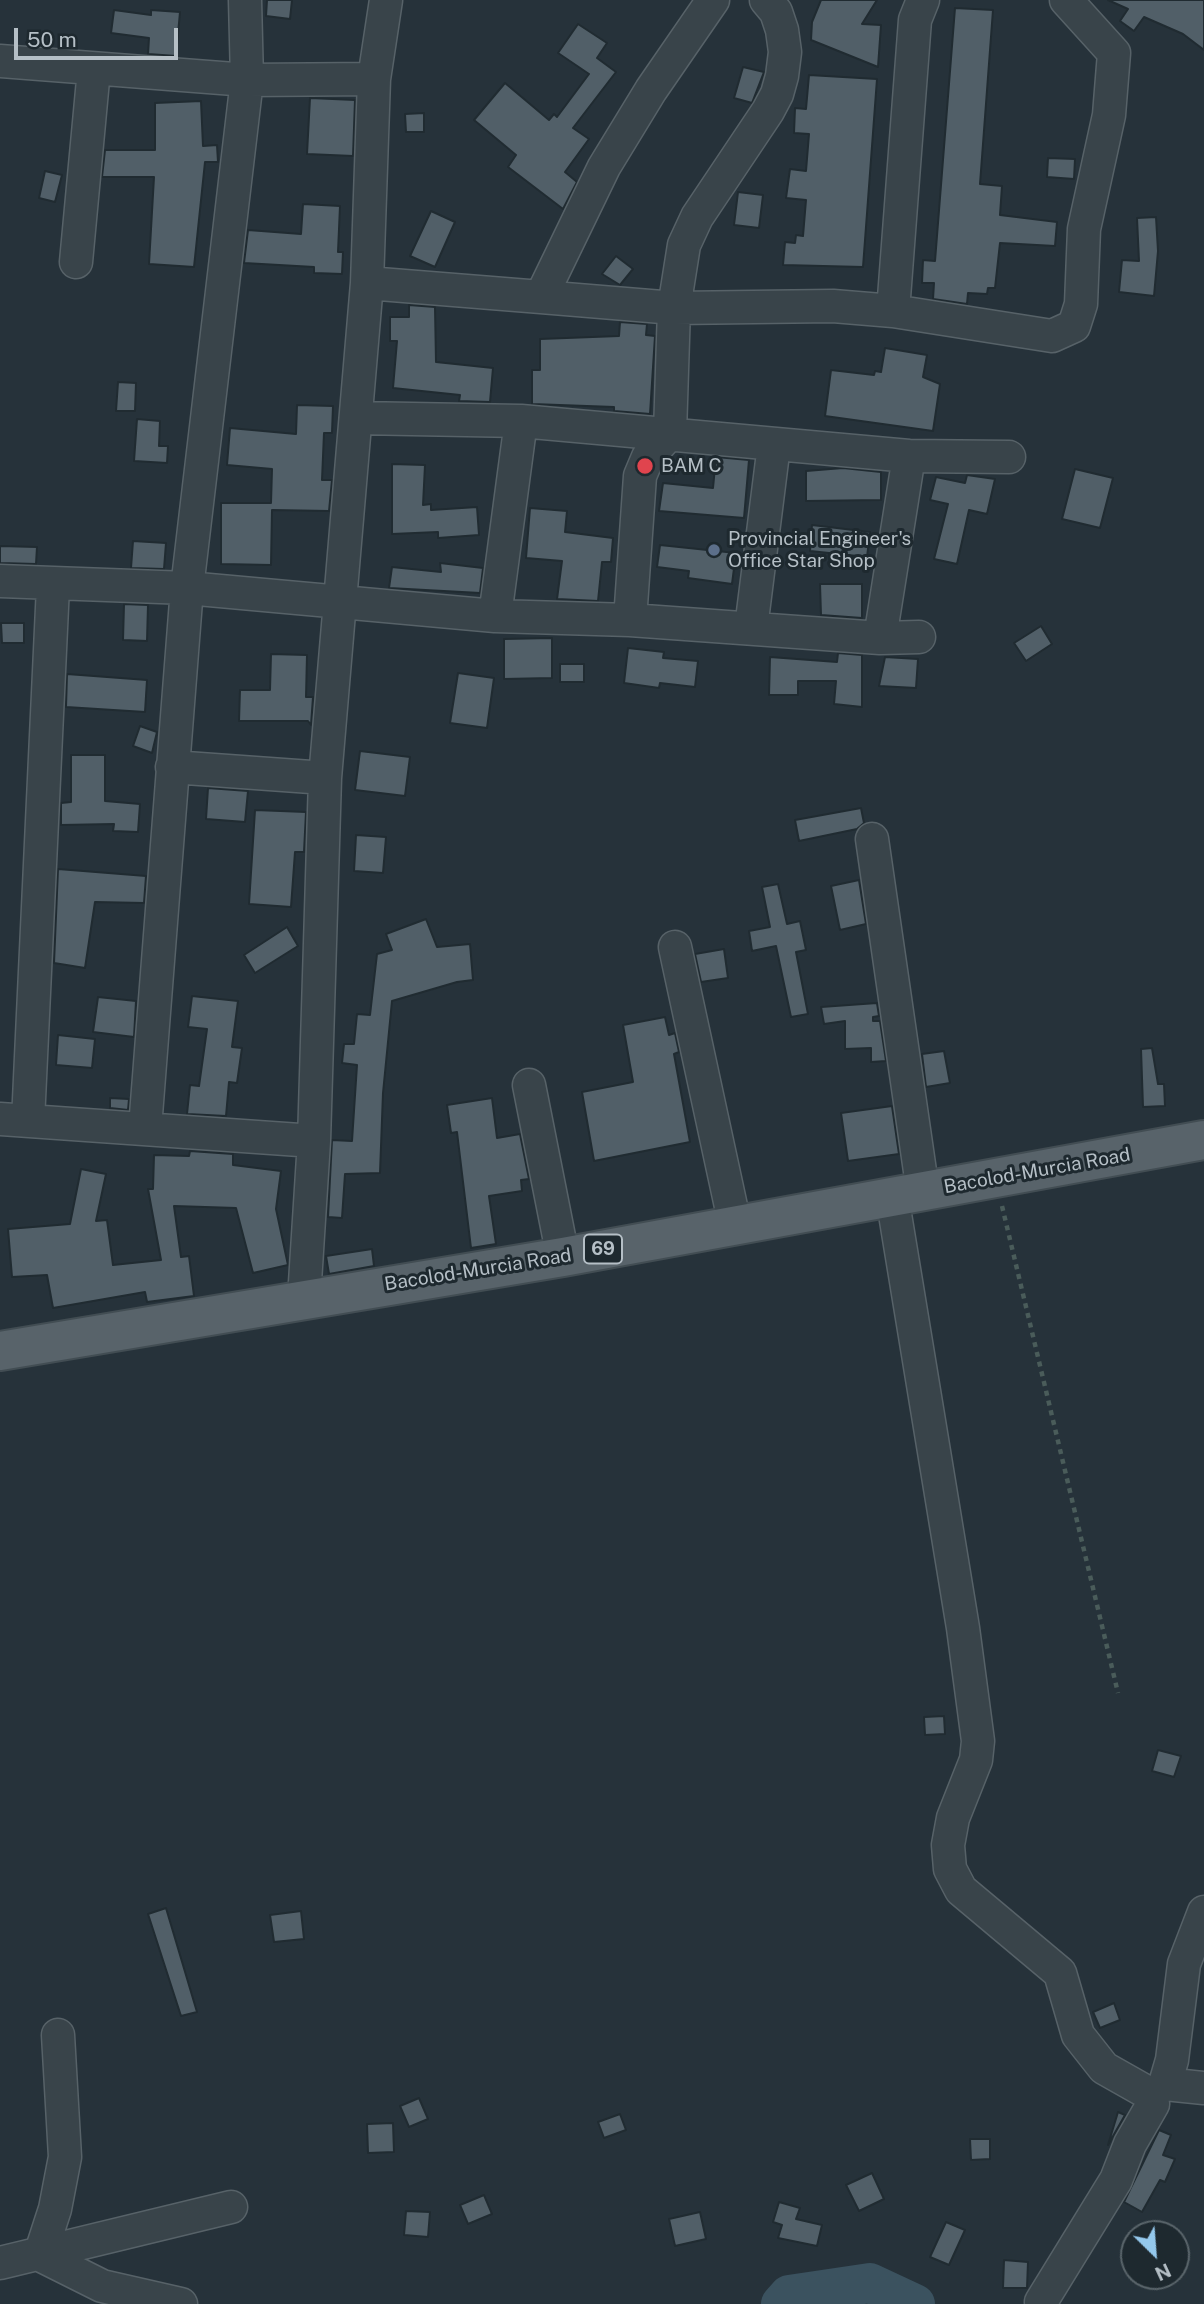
<!DOCTYPE html>
<style>
body{margin:0}
#map{position:relative;width:1204px;height:2304px;overflow:hidden;background:#26323a;font-family:"Public Sans",sans-serif}
canvas{display:block}
.north{position:absolute;left:1120px;top:2220px;width:70px;height:70px;box-sizing:border-box;background:#1e292f;border:2px solid #5a656b;border-radius:50%;rotate:155deg;font-size:19px;font-weight:700;line-height:28px;text-align:center;color:#b5bfc6}
.north::after{content:'';display:block;margin:auto;width:24px;height:32px;background:#94c8ec;clip-path:polygon(50% 0,100% 100%,50% 72%,0 100%)}
.scale{position:absolute;left:14px;top:28px;width:164px;height:32px;box-sizing:border-box;border:4px solid #b5bfc6;border-top:0;padding-left:9px;font-size:21px;line-height:24px;white-space:nowrap;color:#b5bfc6;-webkit-text-stroke:5px #1e292f;paint-order:stroke}
</style>
<div id="map">
<canvas width="1204" height="2304"></canvas>
<div class="north">N</div>
<div class="scale">50 m</div>
</div>
<script>
const ctx = document.querySelector('canvas').getContext('2d');
ctx.lineJoin = 'round';
const poly = rows => new Path2D(rows.map(r => 'M' + r).join(''));
function strokePath(path, color, width, dash) { ctx.strokeStyle = color; ctx.lineWidth = width; ctx.lineCap = dash ? 'butt' : 'round'; ctx.setLineDash(dash || []); ctx.stroke(path); }
function fill(path, color) { ctx.fillStyle = color; ctx.fill(path, 'evenodd'); }
function drawText(font, color, halo, rows, align = 'center') {
  ctx.font = font + ' "Public Sans",sans-serif'; ctx.lineWidth = 6; ctx.setLineDash([]); ctx.textBaseline = 'middle'; ctx.strokeStyle = halo; ctx.fillStyle = color; for (const [text, x, y, turn = 0] of rows) {
    ctx.save(); ctx.translate(x, y); ctx.rotate((+turn || 0) * Math.PI / 180); ctx.textAlign = isNaN(turn) ? turn : align; if (halo) ctx.strokeText(text, 0, 0); ctx.fillText(text, 0, 0); ctx.restore();
  }
}
strokePath(poly([
 [781,2304,789,2295,870,2283,915,2304]
]), '#3b525f', 40);
const building = poly([
 [267,0,292,0,290,19,266,16,267,0],
 [821,0,877,0,862,24,881,25,878,67,811,40,812,22,821,0],
 [1108,0,1204,0,1204,50,1183,34,1144,17,1134,31,1120,21,1128,9,1108,0],
 [955,8,993,10,980,184,1002,186,1000,215,1057,222,1055,246,1000,243,995,288,988,288,987,294,968,293,967,304,933,299,934,283,922,283,923,260,935,261,955,8],
 [114,10,151,15,151,10,180,12,176,56,148,54,149,38,111,33,114,10],
 [578,24,607,43,597,58,616,72,573,128,589,139,565,172,577,182,563,209,508,167,516,155,474,120,505,83,549,120,554,114,557,117,589,74,558,53,578,24],
 [743,67,764,72,752,103,734,98,743,67],
 [809,75,877,79,863,267,783,265,785,242,795,243,796,235,803,236,806,200,786,198,790,169,806,171,809,134,794,133,795,108,806,109,809,75],
 [310,98,355,100,353,156,307,154,310,98],
 [201,101,203,146,217,145,218,162,205,162,194,267,149,264,154,177,102,177,105,150,155,150,155,103,201,101],
 [424,113,424,132,406,132,405,114,424,113],
 [1048,158,1075,159,1074,179,1047,177,1048,158],
 [45,171,62,175,55,202,39,198,45,171],
 [738,192,763,195,759,228,734,225,738,192],
 [303,204,340,206,338,252,343,252,342,274,314,273,314,267,244,263,248,230,301,234,303,204],
 [431,211,455,222,435,267,410,256,431,211],
 [1156,217,1158,251,1154,296,1119,292,1122,260,1139,261,1137,218,1156,217],
 [616,256,633,269,620,285,602,274,616,256],
 [409,305,435,307,436,362,493,368,490,402,459,401,460,395,393,388,397,341,390,341,390,317,409,317,409,305],
 [620,322,647,324,646,335,655,336,650,414,614,411,614,407,532,404,532,370,540,370,540,339,619,336,620,322],
 [885,348,927,355,923,377,940,384,933,431,825,416,831,370,874,375,875,371,881,372,885,348],
 [118,382,136,383,135,411,116,411,118,382],
 [297,405,333,406,332,433,324,433,322,480,332,480,329,511,272,510,271,565,221,564,221,503,271,503,272,469,227,465,230,428,296,434,297,405],
 [137,419,160,421,159,446,168,446,167,463,134,461,137,419],
 [716,457,749,460,744,518,659,511,663,483,713,488,716,457],
 [392,464,425,465,423,505,431,504,431,510,477,507,479,535,438,538,438,532,392,534,392,464],
 [843,468,881,472,881,500,806,501,806,471,843,468],
 [1075,469,1113,478,1100,528,1062,519,1075,469],
 [967,475,995,479,987,514,969,510,957,564,934,559,948,504,930,500,936,477,965,483,967,475],
 [530,508,567,511,565,532,613,538,611,562,602,562,598,601,557,599,562,561,526,558,530,508],
 [812,525,870,532,867,557,810,551,812,525],
 [133,541,166,543,164,569,131,568,133,541],
 [660,545,736,553,732,584,688,578,689,571,657,567,660,545],
 [0,546,37,547,36,564,0,563,0,546],
 [440,563,483,568,480,593,389,588,392,567,441,572,440,563],
 [820,584,862,584,862,618,821,615,820,584],
 [124,604,148,605,147,641,123,640,124,604],
 [1,623,24,623,24,643,2,643,1,623],
 [1041,626,1052,644,1026,661,1014,643,1041,626],
 [552,638,552,678,504,679,504,639,552,638],
 [628,648,664,652,663,658,698,661,695,687,660,683,659,688,624,683,628,648],
 [838,653,862,655,862,707,834,704,836,681,798,681,798,695,769,695,770,657,837,662,838,653],
 [271,654,307,655,306,697,313,697,311,725,308,721,239,721,240,690,270,690,271,654],
 [885,657,918,659,916,688,879,686,885,657],
 [560,664,584,664,584,682,560,682,560,664],
 [458,673,494,678,487,728,450,723,458,673],
 [67,674,147,680,145,712,66,707,67,674],
 [140,726,157,732,152,753,133,746,140,726],
 [360,751,410,757,405,796,355,790,360,751],
 [71,755,105,755,105,801,140,804,138,832,113,831,114,824,61,825,61,803,71,802,71,755],
 [208,788,248,791,245,822,206,819,208,788],
 [861,808,864,823,857,829,799,841,795,820,861,808],
 [255,810,306,812,304,852,295,852,291,907,249,904,255,810],
 [356,835,386,837,383,873,354,871,356,835],
 [58,869,146,876,144,903,95,902,85,968,54,963,58,869],
 [859,880,866,924,840,930,831,886,859,880],
 [778,884,787,924,800,921,806,950,796,952,808,1014,791,1017,776,946,752,951,749,931,770,927,762,887,778,884],
 [426,919,437,947,470,944,473,980,457,982,392,1001,383,1093,380,1173,345,1174,342,1218,328,1217,332,1140,352,1141,357,1065,342,1063,344,1044,354,1044,357,1014,370,1015,377,954,392,950,386,934,426,919],
 [287,927,298,946,255,973,244,955,287,927],
 [724,949,728,978,701,982,695,954,724,949],
 [192,996,238,1001,232,1047,242,1048,237,1083,229,1082,226,1116,187,1114,190,1085,199,1086,207,1029,188,1027,192,996],
 [98,997,136,1001,134,1037,93,1032,98,997],
 [877,1003,879,1016,873,1017,873,1021,880,1021,886,1061,871,1062,871,1048,845,1049,845,1021,824,1024,821,1007,877,1003],
 [665,1017,669,1035,675,1033,679,1052,674,1054,690,1142,594,1161,582,1092,633,1082,623,1025,665,1017],
 [58,1035,95,1039,92,1068,56,1065,58,1035],
 [1152,1048,1158,1084,1164,1084,1165,1106,1143,1107,1141,1049,1152,1048],
 [944,1051,950,1083,926,1087,922,1054,944,1051],
 [110,1098,129,1099,128,1110,110,1108,110,1098],
 [492,1098,497,1138,520,1134,529,1179,521,1180,522,1191,489,1196,496,1244,471,1248,457,1132,451,1133,447,1105,492,1098],
 [892,1106,899,1154,848,1161,841,1113,892,1106],
 [190,1151,233,1154,233,1165,281,1171,276,1209,288,1265,253,1273,236,1208,174,1206,181,1257,189,1256,194,1296,147,1302,145,1292,53,1308,47,1275,12,1277,8,1229,70,1224,81,1169,106,1174,96,1221,107,1220,113,1265,161,1260,148,1189,153,1189,154,1155,189,1156,190,1151],
 [372,1249,374,1266,329,1274,326,1256,372,1249],
 [944,1716,945,1734,925,1735,924,1717,944,1716],
 [1158,1750,1181,1756,1174,1777,1152,1771,1158,1750],
 [166,1908,197,2012,181,2016,148,1914,166,1908],
 [301,1911,304,1939,274,1942,270,1915,301,1911],
 [1114,2003,1120,2020,1100,2028,1093,2012,1114,2003],
 [419,2098,428,2119,409,2127,400,2106,419,2098],
 [1118,2112,1125,2115,1108,2145,1118,2112],
 [620,2114,626,2130,604,2138,598,2122,620,2114],
 [393,2123,394,2152,368,2153,367,2124,393,2123],
 [1159,2130,1171,2135,1163,2155,1175,2159,1165,2182,1160,2180,1142,2212,1124,2202,1159,2130],
 [970,2139,990,2139,990,2159,971,2160,970,2139],
 [872,2173,884,2199,859,2211,846,2185,872,2173],
 [484,2195,492,2214,468,2224,460,2205,484,2195],
 [779,2202,800,2208,796,2219,822,2225,817,2246,778,2238,782,2225,773,2222,779,2202],
 [406,2211,430,2212,428,2237,404,2235,406,2211],
 [700,2212,706,2239,675,2246,669,2219,700,2212],
 [946,2222,965,2230,949,2265,930,2257,946,2222],
 [1004,2260,1028,2262,1027,2288,1003,2288,1004,2260]
]);
fill(building, '#515f68');
strokePath(building, '#202b31', 2);
const minor = poly([
 [0,61,247,80,374,79],
 [76,262,94,69],
 [367,283,541,297,604,167,651,90,713,0],
 [541,297,674,308,833,306,893,311,1052,336,1074,326,1081,304,1084,229,1109,115,1114,53,1066,0],
 [893,311,915,20,923,0],
 [357,418,521,421,909,456,1009,457],
 [0,581,187,588,495,616,630,620,880,638,919,637],
 [495,616,521,421],
 [630,620,640,476,648,457,670,433,674,308,684,245,697,217,768,111,777,94,782,76,785,52,782,30,776,12,766,0],
 [751,628,774,445],
 [880,638,909,456],
 [172,767,325,778],
 [872,839,923,1192],
 [675,947,735,1225],
 [529,1085,563,1257],
 [0,1119,314,1141],
 [28,1121,53,586],
 [145,1128,187,588,247,80,245,0],
 [892,1196,963,1628,978,1741,976,1760,953,1818,948,1845,950,1869,961,1890,1060,1973,1078,2035,1104,2068,1150,2094,1153,2104,1130,2144,1116,2180,1041,2302],
 [304,1298,314,1141,325,778,367,283,374,79,386,0],
 [1204,1912,1184,1964,1172,2060,1165,2084,1204,2088],
 [58,2035,65,2157,55,2209,40,2255,102,2286,181,2304],
 [0,2263,231,2207]
]);
const major = poly([
 [0,1351,563,1257,1204,1140]
]);
strokePath(minor, '#576268', 35);
strokePath(major, '#424d53', 42);
strokePath(poly([
 [1002,1206,1118,1693]
]), '#4a5c5a', 4.5, [5, 5]);
strokePath(minor, '#39444a', 32);
strokePath(major, '#58636a', 38);
for (const [x, y, r, color] of [
 [645,466,9,"#e0444e"],
 [714,550,7,"#5c6f8a"]
]) { const dot = new Path2D(); dot.arc(x, y, r, 0, 2 * Math.PI); ctx.fillStyle = color; ctx.fill(dot); strokePath(dot, '#1e292f', 2.5); }
for (const [x, y, w] of [
 [603,1249,38]
]) { const box = new Path2D(); box.roundRect(x - w / 2, y - 14.5, w, 29, 5); ctx.fillStyle = '#1e292f'; ctx.fill(box); strokePath(box, '#b5bfc6', 2); }
drawText('bold 18px', '#b5bfc6', null, [
 ["69",603,1249]
]);
drawText('19px', '#b5bfc6', '#1e292f', [
 ["BAM C",661,466],
 ["Provincial Engineer's",728,539],
 ["Office Star Shop",728,561]
], 'left');
drawText('19px', '#b5bfc6', '#1e292f', [
 ["Bacolod-Murcia Road",1037,1171,-10],
 ["Bacolod-Murcia Road",478,1270,-9]
]);
</script>
